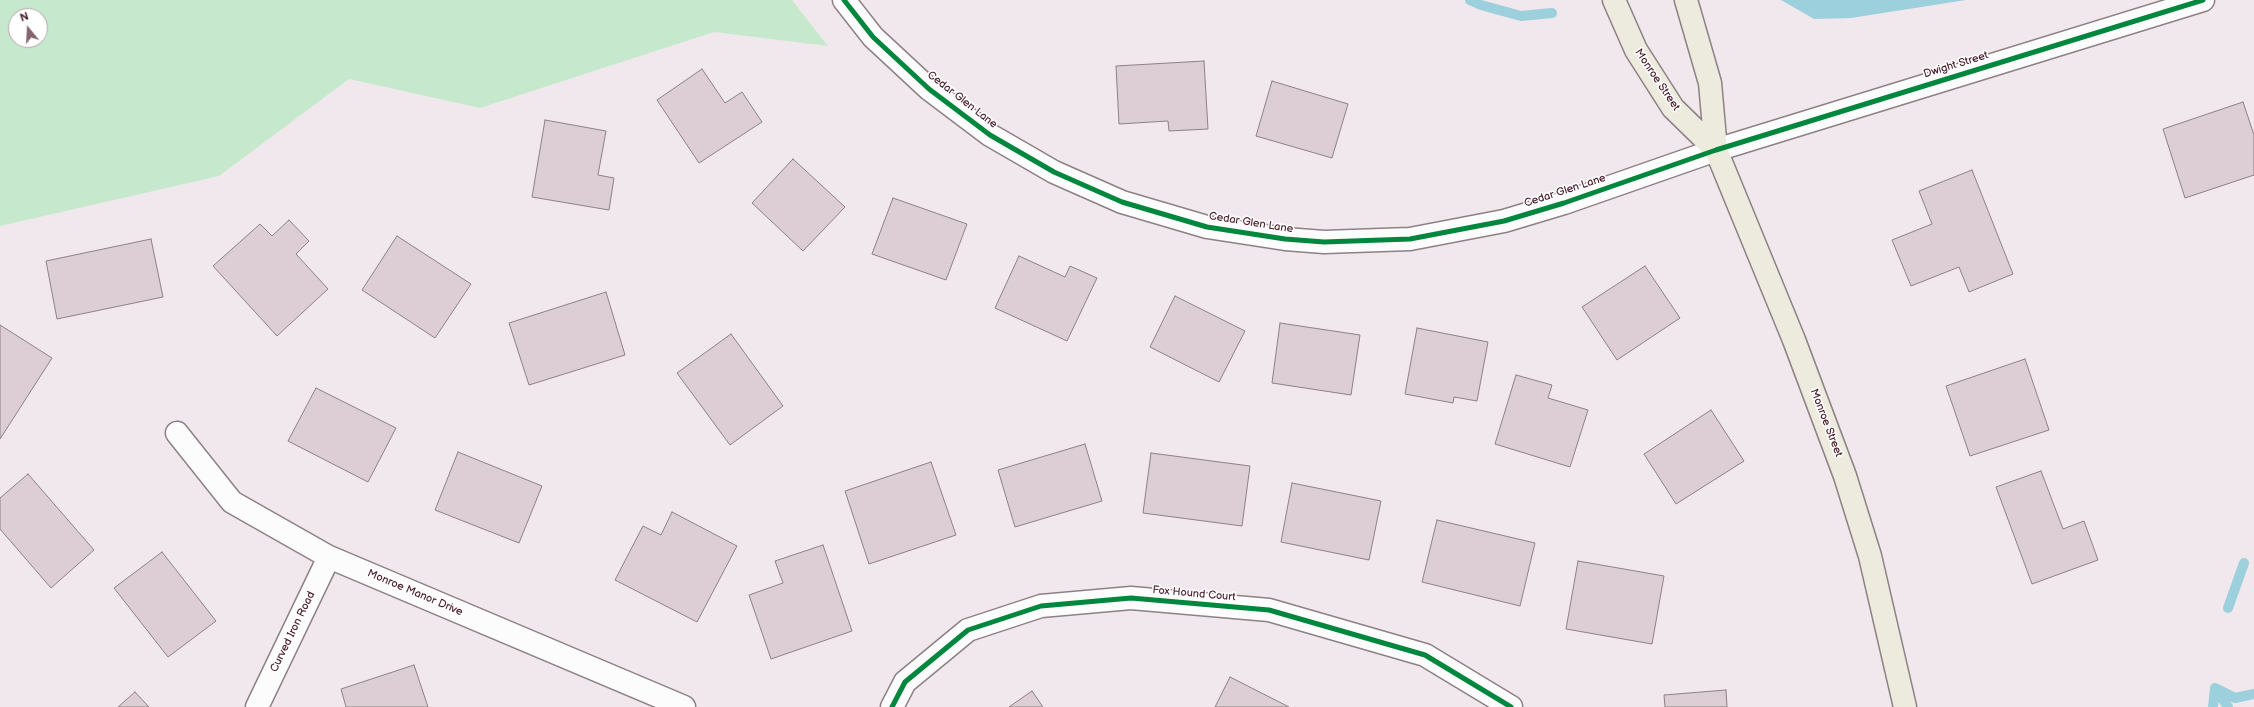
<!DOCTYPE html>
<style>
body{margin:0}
#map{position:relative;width:2254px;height:707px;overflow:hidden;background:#f0e8ec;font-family:"Balsamiq Sans",sans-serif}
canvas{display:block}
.north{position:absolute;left:8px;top:8px;width:40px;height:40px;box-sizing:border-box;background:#fff;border:1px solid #b7a5aa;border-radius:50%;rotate:342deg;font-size:11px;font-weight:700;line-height:16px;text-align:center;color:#4a1f2b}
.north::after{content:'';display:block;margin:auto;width:14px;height:18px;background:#84656f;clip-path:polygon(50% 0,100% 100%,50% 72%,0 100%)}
</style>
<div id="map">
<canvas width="2254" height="707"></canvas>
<div class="north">N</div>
</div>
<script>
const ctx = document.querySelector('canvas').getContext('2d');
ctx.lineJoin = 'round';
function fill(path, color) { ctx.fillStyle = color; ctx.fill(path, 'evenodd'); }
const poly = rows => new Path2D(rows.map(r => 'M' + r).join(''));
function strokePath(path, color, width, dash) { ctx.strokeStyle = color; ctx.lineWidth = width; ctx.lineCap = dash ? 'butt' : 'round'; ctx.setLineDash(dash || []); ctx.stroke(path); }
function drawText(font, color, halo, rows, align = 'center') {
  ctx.font = font + ' "Balsamiq Sans",sans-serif'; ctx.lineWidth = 3; ctx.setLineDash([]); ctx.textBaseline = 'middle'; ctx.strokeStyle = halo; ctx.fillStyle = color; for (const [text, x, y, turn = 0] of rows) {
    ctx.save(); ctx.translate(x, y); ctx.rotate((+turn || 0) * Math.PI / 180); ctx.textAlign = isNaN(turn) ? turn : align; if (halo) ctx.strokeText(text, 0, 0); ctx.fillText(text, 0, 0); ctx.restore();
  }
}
fill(poly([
 [0,0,792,0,828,46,714,32,480,108,349,79,219,176,0,226],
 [16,16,40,16,40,40,16,40]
]), '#c6e9ce');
fill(poly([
 [1781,0,1966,0,1851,18,1814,19]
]), '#9cd0dc');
strokePath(poly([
 [1470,0,1481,5,1521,16,1552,13],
 [2228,608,2244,563],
 [2215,688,2235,698,2254,694],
 [2216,689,2228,707],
 [2213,707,2215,688]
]), '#9cd0dc', 10);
const building = poly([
 [1204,61,1208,129,1169,131,1168,121,1119,124,1116,66,1204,61],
 [702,69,725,103,742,92,762,122,699,163,657,100,702,69],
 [1272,81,1348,104,1332,158,1256,136,1272,81],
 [2243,102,2254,135,2254,175,2185,198,2163,129,2243,102],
 [545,120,606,131,598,175,614,178,609,210,532,197,545,120],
 [793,159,845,207,803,251,752,203,793,159],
 [1972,170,2013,274,1969,292,1959,267,1911,286,1892,240,1932,224,1919,191,1972,170],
 [893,198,967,224,946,280,872,254,893,198],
 [289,220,309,241,296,254,328,289,277,336,213,266,260,224,272,236,289,220],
 [397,236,471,284,435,338,362,290,397,236],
 [151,239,163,297,57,319,46,261,151,239],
 [1019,256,1065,277,1070,266,1097,278,1067,341,995,308,1019,256],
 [1645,266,1680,318,1617,360,1582,307,1645,266],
 [606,292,625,355,529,385,509,323,606,292],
 [1175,296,1245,331,1219,382,1150,347,1175,296],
 [1280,323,1360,335,1351,395,1272,383,1280,323],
 [0,325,52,358,0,439,0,325],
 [1417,328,1488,342,1477,401,1454,397,1453,403,1405,394,1417,328],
 [731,334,783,406,730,445,677,373,731,334],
 [2025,359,2049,430,1970,456,1946,386,2025,359],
 [1516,375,1552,385,1548,398,1588,410,1570,467,1495,444,1516,375],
 [316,388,396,428,368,482,288,441,316,388],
 [1711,410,1744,461,1676,504,1644,454,1711,410],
 [1085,444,1102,501,1015,527,998,470,1085,444],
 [458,452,542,486,519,543,435,510,458,452],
 [1151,453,1250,466,1242,526,1143,513,1151,453],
 [931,462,956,535,869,564,845,491,931,462],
 [2041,471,2063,529,2084,521,2098,560,2032,584,1996,487,2041,471],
 [28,474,94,550,51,588,0,529,0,498,28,474],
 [1292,483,1381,501,1369,560,1281,542,1292,483],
 [672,512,737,546,697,622,615,580,643,526,661,535,672,512],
 [1437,520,1535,543,1520,606,1422,582,1437,520],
 [823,545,852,631,771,659,749,595,783,583,775,561,823,545],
 [162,552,216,621,168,657,114,588,162,552],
 [1578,561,1664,576,1652,644,1566,629,1578,561],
 [414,665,428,707,346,707,341,689,414,665],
 [1230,677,1289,707,1215,707,1230,677],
 [1726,690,1727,707,1665,707,1664,695,1726,690],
 [1032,691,1043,707,1009,707,1032,691],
 [135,692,149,707,118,707,135,692]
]);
fill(building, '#dcced4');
strokePath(building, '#8d8185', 1);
const minor = poly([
 [844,0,873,37,929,89,990,135,1054,172,1122,202,1207,227,1285,239,1324,242,1410,239,1504,221,1564,203,1716,150,2203,0],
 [177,433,232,502,329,557,684,707],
 [257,707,329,557],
 [892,707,905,682,968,630,1041,606,1131,598,1269,610,1425,655,1511,707]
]);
const major = poly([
 [1614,0,1636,50,1673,108,1716,150],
 [1686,0,1710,83,1716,150,1794,340,1845,476,1870,556,1905,707]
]);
strokePath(minor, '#8d8185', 25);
strokePath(major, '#8d8185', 25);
strokePath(minor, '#fdfcfc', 22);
strokePath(major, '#edeade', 22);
strokePath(poly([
 [844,0,873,37,929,89,990,135,1054,172,1122,202,1207,227,1285,239,1324,242,1410,239,1504,221,1564,203,1716,150,2203,0],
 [892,707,905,682,968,630,1041,606,1131,598,1269,610,1425,655,1511,707]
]), '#00873e', 5);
drawText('11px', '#4a1f2b', '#fff', [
 ["Dwight Street",1956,65,-17],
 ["Monroe Street",1657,80,56],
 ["Cedar Glen Lane",962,100,38],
 ["Cedar Glen Lane",1565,191,-18],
 ["Cedar Glen Lane",1251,223,9],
 ["Monroe Street",1826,423,69],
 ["Monroe Manor Drive",415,593,23],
 ["Fox Hound Court",1194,594,5],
 ["Curved Iron Road",293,632,-64]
]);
</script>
